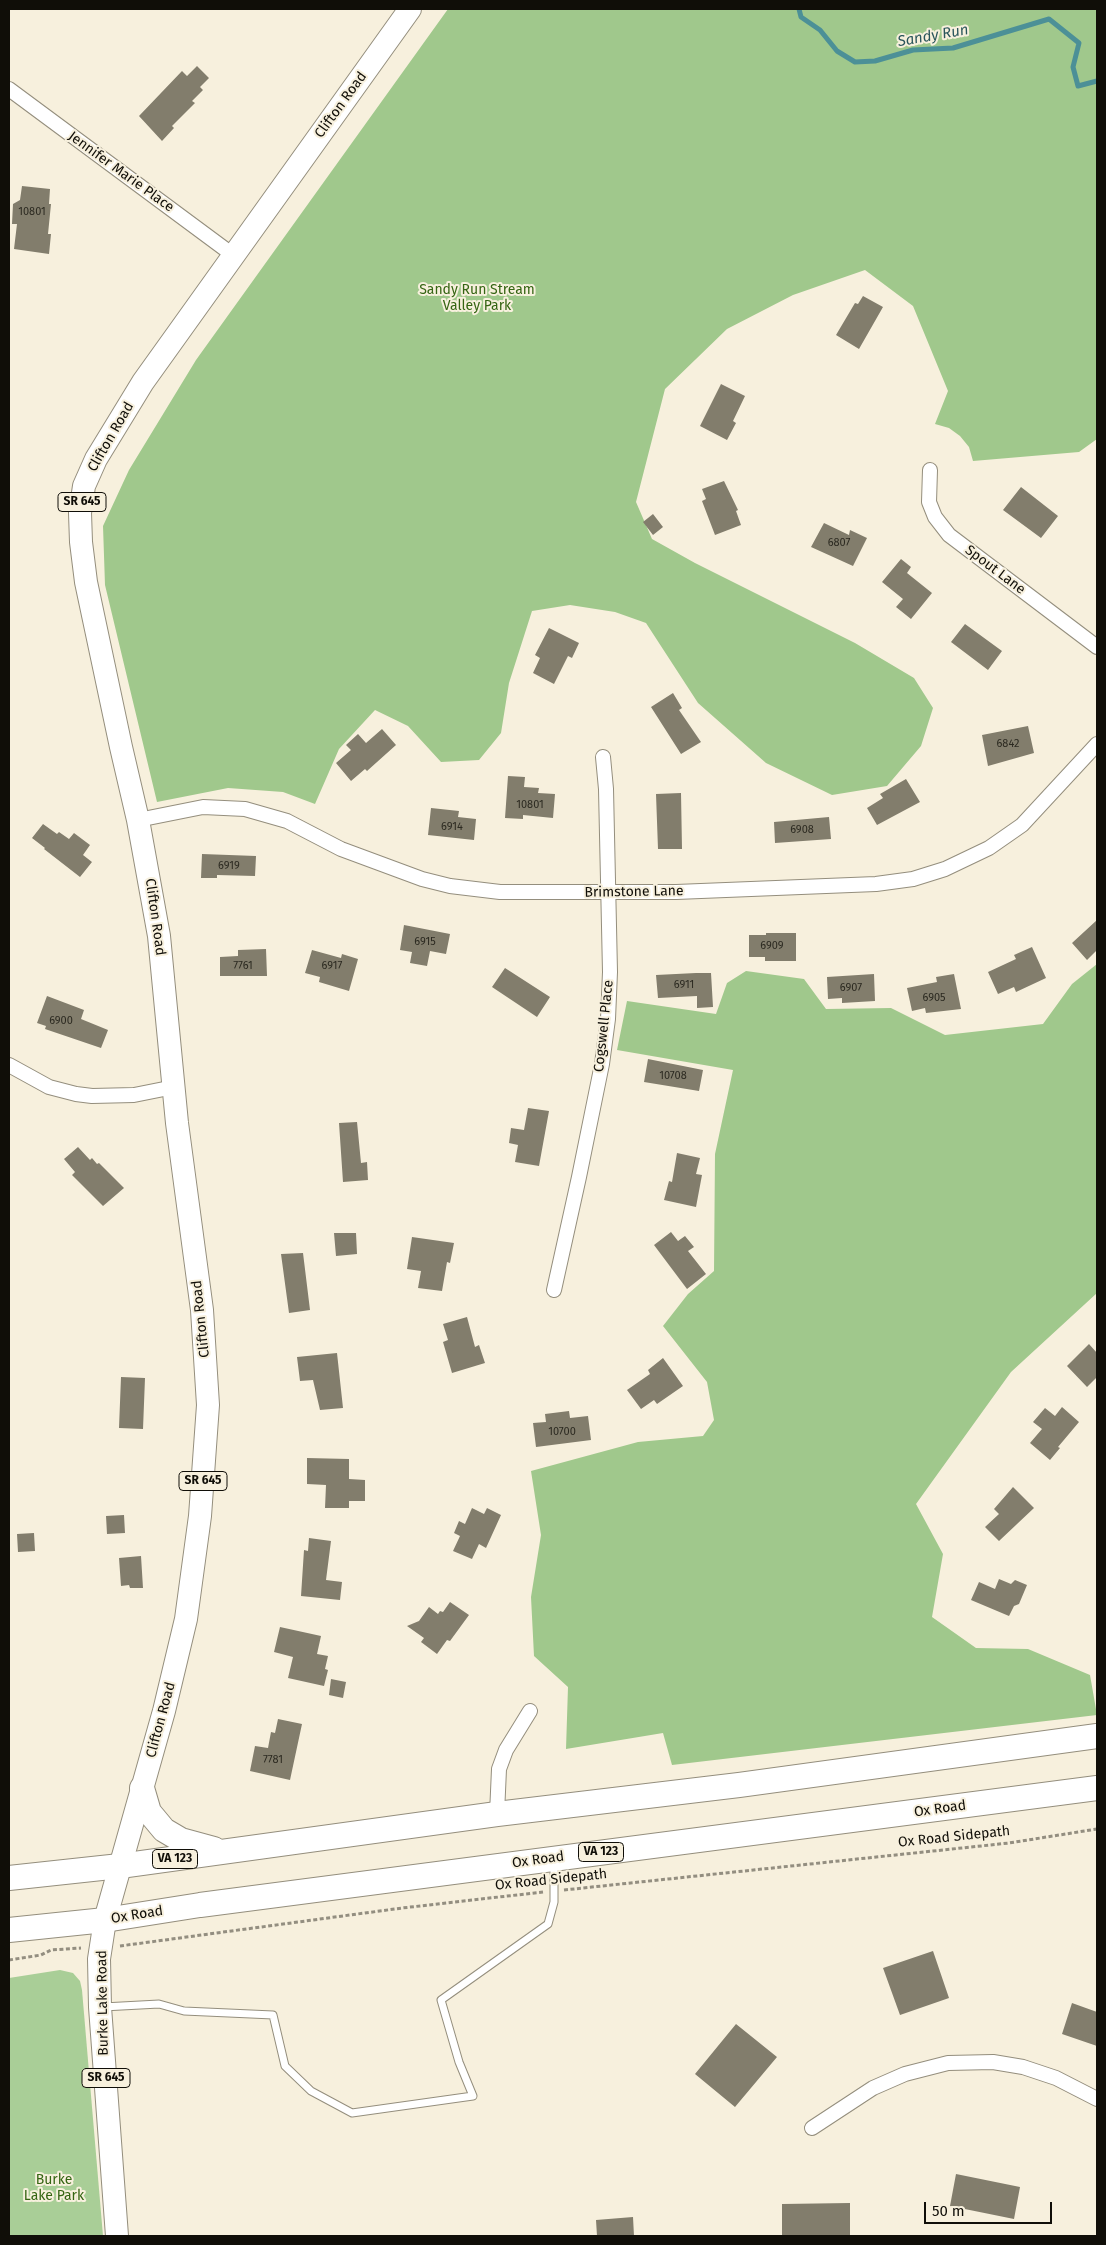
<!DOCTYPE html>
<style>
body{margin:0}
#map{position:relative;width:1106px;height:2245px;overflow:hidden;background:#f7f0dd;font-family:"Fira Sans",sans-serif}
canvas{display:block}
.frame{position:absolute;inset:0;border:10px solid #100e08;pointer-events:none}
.scale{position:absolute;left:924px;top:2202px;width:128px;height:22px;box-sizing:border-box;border:2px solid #100e08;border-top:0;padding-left:6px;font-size:15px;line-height:18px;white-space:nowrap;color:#100e08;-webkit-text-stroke:4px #f7f0dd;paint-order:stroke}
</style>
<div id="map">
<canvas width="1106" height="2245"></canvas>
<div class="frame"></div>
<div class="scale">50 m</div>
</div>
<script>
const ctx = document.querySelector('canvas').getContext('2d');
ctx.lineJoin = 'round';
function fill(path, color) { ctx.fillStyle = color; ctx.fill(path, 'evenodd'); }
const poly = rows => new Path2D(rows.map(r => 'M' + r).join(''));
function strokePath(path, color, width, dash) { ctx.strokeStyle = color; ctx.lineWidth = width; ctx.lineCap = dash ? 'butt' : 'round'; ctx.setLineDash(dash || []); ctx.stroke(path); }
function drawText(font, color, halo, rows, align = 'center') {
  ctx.font = font + ' "Fira Sans",sans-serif'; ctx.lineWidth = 4; ctx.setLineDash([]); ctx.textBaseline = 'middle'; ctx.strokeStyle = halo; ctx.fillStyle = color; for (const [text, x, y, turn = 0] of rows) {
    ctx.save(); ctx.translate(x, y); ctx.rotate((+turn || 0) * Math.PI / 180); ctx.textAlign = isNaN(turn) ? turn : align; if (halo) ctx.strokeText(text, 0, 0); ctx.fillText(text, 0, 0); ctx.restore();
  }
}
fill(poly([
 [60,1970,73,1973,80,1981,82,1990,103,2236,9,2236,9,1978]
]), '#a9ce97');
fill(poly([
 [448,9,1097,9,1097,439,1079,452,973,461,969,447,960,436,949,428,935,424,948,391,913,306,865,270,793,295,727,329,665,389,636,502,652,539,695,563,855,643,914,678,933,708,921,746,887,786,832,795,766,763,698,703,646,623,615,612,570,605,532,611,509,683,501,733,479,760,441,762,408,726,375,710,339,749,315,804,283,792,228,788,157,802,105,585,103,526,129,470,196,360],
 [1097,964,1097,1293,1011,1372,916,1504,943,1554,932,1617,976,1648,1028,1649,1090,1675,1097,1715,672,1765,663,1733,566,1749,568,1687,534,1656,531,1597,541,1535,531,1471,638,1442,703,1436,714,1420,707,1382,663,1326,688,1294,714,1271,715,1154,733,1070,617,1050,627,1001,716,1014,727,983,746,971,804,979,826,1009,891,1008,945,1035,1043,1024,1072,984]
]), '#a0c88c');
strokePath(poly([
 [799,9,801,17,820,30,837,51,855,62,875,61,913,50,953,48,1049,19,1079,43,1073,67,1078,86,1097,81]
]), '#4c9097', 5);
fill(poly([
 [197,66,209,78,200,87,203,90,192,101,195,103,172,126,174,128,162,141,139,116,182,71,187,76],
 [22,186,50,189,49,204,51,204,48,234,51,234,49,254,14,249,17,224,12,224,13,204,20,200],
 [863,296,883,307,859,349,836,335,855,303,858,304],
 [721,384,745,396,733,421,736,423,727,440,700,426],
 [724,481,738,510,736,511,741,525,715,535,702,501,706,499,702,489],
 [1021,487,1058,516,1041,538,1003,510],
 [653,514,663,527,653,535,643,522],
 [824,523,849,535,850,530,867,538,853,566,811,547],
 [901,559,911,567,907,573,932,593,911,619,896,607,903,599,882,582],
 [965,624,1002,651,988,670,951,642],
 [549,628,579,643,572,658,568,656,554,684,533,673,540,658,535,655],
 [673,693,682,708,679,710,701,742,681,754,651,707],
 [1028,726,1034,753,988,766,982,735],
 [382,729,396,745,367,771,365,769,351,781,336,763,351,750,346,745,358,734,366,743],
 [508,776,525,777,524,787,539,788,538,793,555,794,553,818,523,815,523,819,505,818],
 [906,779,920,802,877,825,867,808,883,798,880,794],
 [681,793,682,849,658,849,656,794],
 [431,808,459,811,458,817,476,819,474,840,428,835],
 [829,817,831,839,775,843,774,822],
 [43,824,57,834,59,832,69,839,74,833,90,845,83,855,92,862,80,877,44,849,45,848,32,838],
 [202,854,256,856,255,876,217,875,217,878,201,878],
 [1097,920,1097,950,1087,960,1072,943],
 [404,925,450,934,446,954,430,951,427,966,410,963,412,952,400,950],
 [766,933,796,933,796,961,765,961,765,957,749,957,749,935,766,935],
 [1032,947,1046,978,1016,992,1014,987,998,994,988,972,1016,959,1014,955],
 [266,949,267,976,220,976,220,957,238,956,238,950],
 [312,950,341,958,342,954,358,959,349,991,319,982,320,977,305,973],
 [505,968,550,997,537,1017,492,987],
 [696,973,711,973,713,1007,697,1008,697,996,658,998,656,975],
 [874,974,875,1001,842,1003,842,998,828,999,827,977],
 [954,974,961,1009,926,1013,925,1008,912,1011,907,988,937,982,936,977],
 [47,996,84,1010,81,1019,108,1030,101,1048,45,1029,46,1026,37,1023],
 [648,1059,703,1070,699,1091,644,1082],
 [528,1108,549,1111,539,1166,515,1162,518,1145,509,1143,511,1128,524,1130],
 [357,1122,361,1163,367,1162,368,1180,343,1182,339,1123],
 [78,1147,90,1160,92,1158,97,1164,99,1163,124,1188,103,1206,72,1175,75,1172,64,1159],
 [677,1153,700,1158,696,1174,702,1175,696,1207,664,1200,669,1181,672,1182],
 [671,1232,678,1241,685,1236,694,1247,688,1251,706,1274,687,1289,654,1245],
 [334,1233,356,1233,357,1254,336,1256],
 [412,1237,454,1243,450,1263,447,1262,442,1291,418,1288,421,1271,407,1269],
 [303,1253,310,1310,289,1313,281,1254],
 [467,1317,475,1347,479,1345,485,1363,452,1373,443,1342,448,1340,443,1324],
 [1089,1344,1097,1353,1097,1377,1087,1387,1067,1366],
 [337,1353,343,1408,320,1410,313,1380,300,1381,297,1357],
 [663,1358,683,1386,657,1404,654,1400,641,1409,627,1390,650,1374,648,1370],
 [121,1377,145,1378,143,1429,119,1428],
 [1062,1407,1079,1422,1058,1447,1060,1448,1050,1460,1030,1443,1042,1429,1033,1422,1045,1408,1055,1416],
 [569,1411,570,1418,588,1416,591,1440,536,1447,533,1423,546,1422,545,1414],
 [307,1458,349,1459,349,1479,365,1480,365,1501,349,1501,349,1508,325,1508,326,1485,307,1484],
 [1013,1487,1034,1508,999,1541,985,1527,999,1514,994,1509],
 [472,1508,484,1514,487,1508,501,1515,486,1548,479,1544,472,1559,453,1551,460,1536,454,1533,459,1521,465,1524],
 [124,1515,125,1533,107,1534,106,1516],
 [34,1533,35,1551,18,1552,17,1534],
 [309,1538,331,1541,326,1580,342,1582,340,1600,301,1596,304,1550,308,1551],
 [141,1556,143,1588,130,1588,129,1585,121,1586,119,1558],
 [999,1579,1011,1584,1015,1580,1027,1585,1019,1604,1014,1606,1009,1616,971,1600,979,1582,995,1589],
 [450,1602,469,1615,450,1641,447,1640,437,1654,421,1642,424,1638,407,1626,419,1621,429,1607,438,1614,440,1611,443,1612],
 [280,1627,321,1636,317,1654,328,1656,325,1669,328,1670,324,1686,288,1678,293,1657,274,1652],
 [331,1679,346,1682,343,1698,329,1695],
 [278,1719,302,1724,290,1780,250,1771,255,1746,268,1748,271,1732,275,1733],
 [933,1951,949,1998,900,2015,883,1968],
 [1072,2003,1097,2012,1097,2046,1062,2034],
 [736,2024,777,2057,735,2107,695,2074],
 [956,2174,1020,2187,1014,2219,950,2206],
 [850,2203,850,2236,782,2236,782,2204],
 [633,2217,634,2236,597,2236,596,2220]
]), '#827d6c');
const service = poly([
 [103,2007,159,2004,184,2011,273,2015,285,2066,311,2091,352,2113,473,2096,459,2062,441,2000,548,1924,554,1902,554,1862]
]);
const minor = poly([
 [9,89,233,255],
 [930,470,929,502,935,517,949,535,1097,647],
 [138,820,203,807,245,809,287,821,341,849,422,879,450,886,500,892,676,892,876,884,913,879,945,869,989,848,1022,825,1097,744],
 [9,1065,49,1087,76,1094,92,1096,134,1095,174,1087],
 [554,1290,579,1177,602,1064,608,1019,610,972,606,789,603,757],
 [497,1814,499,1769,506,1750,530,1711],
 [812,2128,873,2088,905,2074,948,2063,993,2062,1023,2067,1056,2078,1097,2099]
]);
const primary = poly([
 [117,2236,100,2007,99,1959,105,1920,164,1711,186,1619,200,1516,208,1405,202,1310,177,1123,159,936,138,820,121,747,86,582,81,542,80,513,84,486,96,459,143,382,410,9]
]);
const trunk = poly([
 [142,1788,149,1812,164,1830,181,1840,214,1849],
 [9,1878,120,1866,497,1814,739,1785,1097,1736],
 [9,1930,105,1920,200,1905,1097,1788]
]);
strokePath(service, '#948e7d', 9);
strokePath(minor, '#948e7d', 16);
strokePath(primary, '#948e7d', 24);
strokePath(trunk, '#948e7d', 26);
strokePath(poly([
 [564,1890,1009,1843,1097,1829],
 [120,1946,402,1908,543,1892],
 [9,1960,41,1955,51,1950,81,1948]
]), '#938e80', 3, [4, 2.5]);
strokePath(service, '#fff', 7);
strokePath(minor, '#fff', 14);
strokePath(primary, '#fff', 22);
strokePath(trunk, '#fff', 24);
drawText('11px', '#2c2a21', null, [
 ["10801",32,212],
 ["6807",839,543],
 ["6842",1008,744],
 ["10801",530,805],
 ["6914",452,827],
 ["6908",802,830],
 ["6919",229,866],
 ["6915",425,942],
 ["6909",772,946],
 ["7761",243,966],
 ["6917",332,966],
 ["6911",684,985],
 ["6907",851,988],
 ["6905",934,998],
 ["6900",61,1021],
 ["10708",673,1076],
 ["10700",562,1432],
 ["7781",273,1760]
]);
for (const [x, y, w] of [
 [82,502,48],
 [203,1481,48],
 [601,1852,45],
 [175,1859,45],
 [106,2078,48]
]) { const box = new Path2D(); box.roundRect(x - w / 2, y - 9.5, w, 19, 4); ctx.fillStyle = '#f7f0dd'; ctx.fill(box); strokePath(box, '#100e08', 1); }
drawText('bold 12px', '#100e08', null, [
 ["SR 645",82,502],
 ["SR 645",203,1481],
 ["VA 123",601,1852],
 ["VA 123",175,1859],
 ["SR 645",106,2078]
]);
drawText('14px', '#100e08', '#f7f0dd', [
 ["Clifton Road",341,105,-54],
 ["Jennifer Marie Place",121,172,36],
 ["Clifton Road",111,437,-60],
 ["Spout Lane",995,570,37],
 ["Brimstone Lane",634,892,-1],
 ["Clifton Road",155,917,82],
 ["Cogswell Place",604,1026,-84],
 ["Clifton Road",201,1319,-96],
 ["Clifton Road",161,1720,-75],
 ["Ox Road",940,1809,-8],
 ["Ox Road Sidepath",954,1837,-6],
 ["Ox Road",538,1860,-8],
 ["Ox Road Sidepath",551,1880,-6],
 ["Ox Road",137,1915,-9],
 ["Burke Lake Road",103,2003,-91]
]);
drawText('14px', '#356513', '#f7f0dd', [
 ["Sandy Run Stream",477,290],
 ["Valley Park",477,306],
 ["Burke",54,2180],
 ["Lake Park",54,2196]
]);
drawText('italic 15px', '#2a555b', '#f7f0dd', [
 ["Sandy Run",933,36,-10]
]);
</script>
